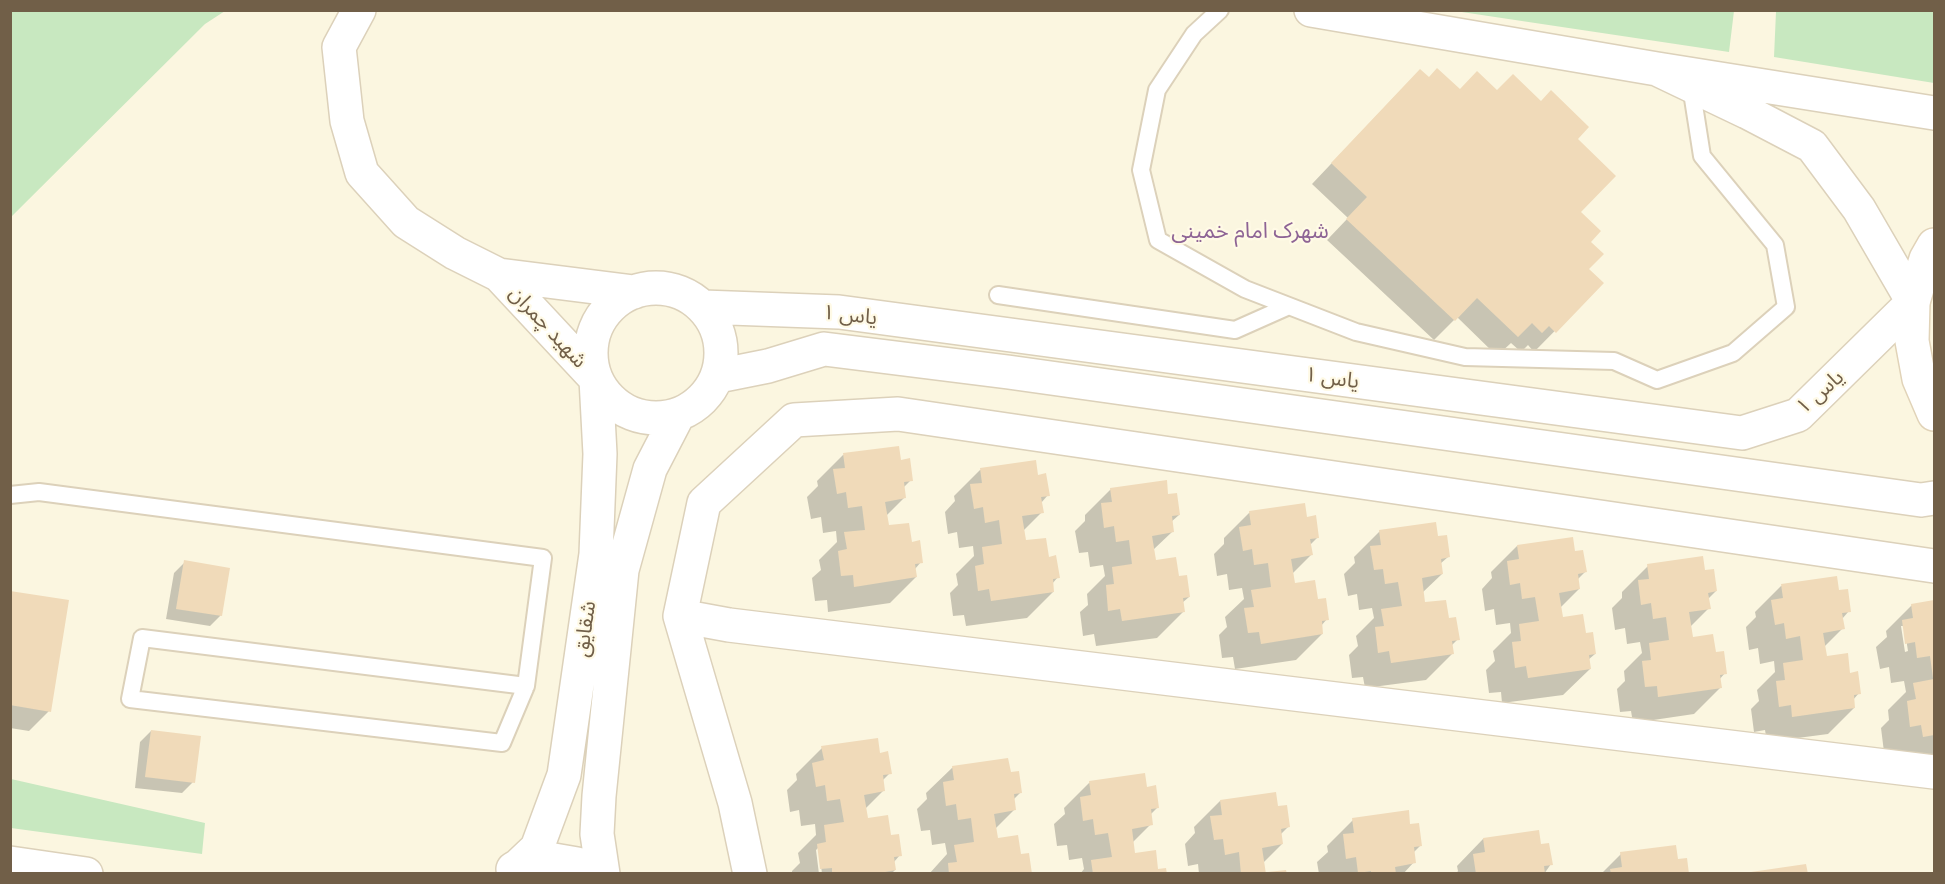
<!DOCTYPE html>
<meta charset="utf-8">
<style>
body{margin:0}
#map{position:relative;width:1945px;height:884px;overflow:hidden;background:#fbf6e0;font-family:"Public Sans",sans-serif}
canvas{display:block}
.frame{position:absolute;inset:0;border:12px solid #715f48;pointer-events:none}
</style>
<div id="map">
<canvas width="1945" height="884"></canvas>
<div class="frame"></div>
</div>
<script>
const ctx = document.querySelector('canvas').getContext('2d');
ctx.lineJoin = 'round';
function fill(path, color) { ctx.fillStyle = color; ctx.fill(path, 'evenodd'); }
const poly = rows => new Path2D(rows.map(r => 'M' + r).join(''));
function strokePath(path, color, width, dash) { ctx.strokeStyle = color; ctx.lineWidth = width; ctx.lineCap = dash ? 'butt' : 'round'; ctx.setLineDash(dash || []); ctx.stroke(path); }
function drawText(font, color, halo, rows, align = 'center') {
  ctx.font = font + ' "Public Sans","Noto Sans Arabic",sans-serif'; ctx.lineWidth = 4.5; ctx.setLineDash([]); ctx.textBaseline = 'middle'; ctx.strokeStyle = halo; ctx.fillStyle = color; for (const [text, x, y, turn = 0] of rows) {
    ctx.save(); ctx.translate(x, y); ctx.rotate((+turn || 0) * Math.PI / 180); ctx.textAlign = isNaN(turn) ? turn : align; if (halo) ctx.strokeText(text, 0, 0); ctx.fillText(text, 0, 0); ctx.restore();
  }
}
fill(poly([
 [11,10,225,10,225,11,205,24,11,217],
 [1455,11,1734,10,1734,11,1729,52],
 [1778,11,1934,11,1934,83,1774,57,1776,12],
 [11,779,205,823,202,854,11,828]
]), '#c8e8c0');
fill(poly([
 [1428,79,1459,91,1497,92,1576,139,1579,212,1589,242,1587,269,1602,283,1534,352,1528,345,1521,352,1511,343,1497,356,1457,317,1434,340,1327,240,1348,218,1312,184,1400,91],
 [843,455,900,461,911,480,903,488,905,497,886,516,887,527,910,543,921,562,915,569,916,577,890,603,828,612,827,600,815,601,812,578,821,570,819,560,837,542,836,531,823,533,821,517,811,519,807,497,818,486,817,481],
 [980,470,1036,476,1048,495,1041,503,1042,512,1023,531,1025,542,1048,558,1058,577,1052,584,1053,592,1027,618,966,626,964,615,953,616,950,593,958,585,956,574,974,556,973,546,959,548,957,532,948,534,945,512,955,501,954,496],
 [1111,489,1167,496,1179,515,1171,522,1172,532,1153,550,1155,561,1178,578,1189,597,1182,603,1183,612,1157,638,1096,646,1094,634,1083,636,1080,612,1088,605,1087,594,1105,576,1103,565,1090,567,1088,552,1079,553,1075,531,1085,521,1085,515],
 [1250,512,1306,518,1318,537,1310,545,1311,555,1292,574,1294,584,1317,601,1327,619,1321,626,1322,634,1296,660,1235,669,1233,657,1222,658,1219,635,1227,627,1225,617,1244,599,1242,588,1229,590,1227,574,1217,576,1214,554,1224,544,1224,538],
 [1380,531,1437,538,1448,557,1440,564,1442,574,1422,593,1424,604,1447,620,1458,639,1451,646,1452,654,1426,680,1365,688,1363,677,1352,678,1349,655,1358,646,1356,636,1374,618,1372,608,1359,610,1357,594,1348,596,1344,574,1355,563,1354,557],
 [1517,546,1573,553,1585,572,1577,580,1579,589,1560,608,1562,619,1584,635,1595,654,1588,660,1590,669,1563,695,1502,703,1501,692,1489,693,1486,670,1495,661,1493,651,1511,633,1510,623,1496,625,1494,609,1485,611,1482,589,1492,578,1491,572],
 [185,562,221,615,210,626,166,619,174,573],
 [1648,566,1704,572,1716,591,1708,599,1709,608,1690,627,1692,638,1715,654,1725,673,1719,680,1720,688,1694,714,1633,723,1631,711,1620,712,1617,689,1625,681,1624,671,1642,653,1640,642,1627,644,1625,628,1615,630,1612,608,1622,598,1622,592],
 [1781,586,1838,592,1849,611,1842,619,1843,628,1824,647,1826,658,1849,674,1859,693,1853,700,1854,708,1828,734,1767,742,1765,730,1754,732,1751,709,1759,701,1757,690,1775,672,1774,661,1760,664,1758,648,1749,650,1746,627,1756,617,1755,612],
 [10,592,49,711,29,731,10,728],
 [1934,602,1934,757,1897,762,1896,750,1884,752,1881,728,1889,720,1888,710,1906,692,1904,681,1891,683,1889,667,1880,669,1876,647,1887,637,1886,631,1912,605],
 [1901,626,1904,626,1908,651,1905,652],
 [151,731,193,782,182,793,135,788,140,742],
 [822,748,879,754,890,773,882,781,884,790,865,809,866,820,890,836,900,855,894,862,895,870,891,874,822,874,819,847,816,850,819,874,792,874,792,871,800,863,798,853,816,835,815,824,801,826,799,810,790,812,787,790,797,780,796,774],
 [953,767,1009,773,1021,792,1013,800,1014,810,995,829,997,840,1020,856,1030,874,929,874,947,854,945,843,932,845,930,830,921,831,917,809,927,799,926,793],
 [1090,782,1146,788,1158,807,1150,815,1151,824,1132,843,1134,854,1157,871,1165,874,1080,874,1084,869,1082,858,1069,860,1067,845,1057,846,1054,824,1065,814,1064,808],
 [1220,801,1277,808,1288,827,1280,835,1282,844,1263,863,1265,874,1199,874,1198,864,1188,866,1185,844,1195,833,1194,827],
 [1353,820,1409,826,1421,845,1413,853,1414,862,1403,874,1319,874,1317,862,1328,852,1327,846],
 [1483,839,1539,846,1551,864,1544,874,1456,874,1458,871,1457,866],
 [1621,854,1677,860,1687,874,1601,874]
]), '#0003');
fill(poly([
 [1437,68,1460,89,1477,71,1497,90,1513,74,1541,101,1551,90,1589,127,1578,139,1616,176,1581,212,1601,231,1591,242,1604,254,1589,269,1604,283,1556,333,1549,326,1542,333,1532,323,1518,337,1477,298,1455,321,1346,219,1367,197,1331,163,1420,69,1429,77],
 [899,446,901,460,910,458,913,481,904,482,906,498,885,502,889,525,909,523,912,542,920,540,923,563,915,564,917,577,854,587,853,575,841,576,838,551,847,549,844,532,865,530,862,506,848,508,846,492,837,494,833,469,845,468,843,453],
 [1036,460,1038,475,1046,473,1050,496,1041,497,1044,513,1022,516,1026,540,1046,538,1049,557,1056,555,1060,578,1053,579,1054,592,991,601,989,589,978,591,975,566,984,564,982,547,1002,544,999,520,985,523,983,507,974,509,970,484,982,483,980,468],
 [1167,480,1168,494,1177,493,1180,515,1172,516,1174,532,1152,536,1156,560,1176,557,1179,576,1187,575,1190,597,1183,598,1185,612,1122,621,1120,609,1108,611,1106,585,1114,584,1112,567,1132,564,1129,540,1116,542,1114,526,1104,528,1101,503,1112,502,1110,488],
 [1305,503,1307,517,1316,515,1319,538,1310,539,1313,555,1291,559,1295,583,1315,580,1318,599,1326,598,1329,620,1322,621,1323,634,1261,644,1259,632,1248,633,1244,608,1254,607,1251,590,1271,587,1268,563,1254,565,1252,549,1243,551,1239,527,1251,525,1249,511],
 [1436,522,1438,536,1447,535,1450,557,1441,559,1443,574,1422,578,1425,602,1446,600,1449,618,1456,617,1460,640,1452,641,1454,654,1391,663,1389,651,1378,653,1375,627,1384,626,1381,609,1402,606,1398,582,1385,584,1383,569,1374,570,1370,546,1381,545,1379,530],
 [1573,537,1575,551,1583,550,1587,572,1578,574,1580,589,1559,593,1563,617,1583,614,1586,633,1593,632,1596,654,1589,655,1591,669,1528,678,1526,666,1515,668,1512,642,1521,641,1519,624,1539,621,1535,597,1522,599,1520,583,1510,585,1507,561,1519,559,1517,545],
 [1703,556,1705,570,1714,569,1717,591,1708,593,1711,609,1689,612,1693,637,1713,634,1716,652,1724,651,1727,674,1720,675,1722,688,1658,697,1657,686,1645,687,1642,661,1651,660,1649,643,1669,640,1666,617,1653,619,1651,603,1641,605,1638,580,1649,579,1647,564],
 [184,560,230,568,222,616,176,609],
 [1837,576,1839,590,1848,589,1851,612,1842,613,1845,629,1823,633,1827,656,1848,653,1850,673,1858,671,1861,694,1854,695,1855,708,1792,717,1791,705,1779,707,1776,681,1785,680,1783,663,1803,660,1800,636,1786,639,1784,623,1775,625,1771,600,1783,598,1781,584],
 [10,591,69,600,51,712,10,705],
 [1934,600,1934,678,1933,678,1930,656,1917,658,1915,642,1905,644,1902,620,1913,618,1911,604],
 [1934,679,1934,735,1923,737,1921,725,1910,727,1907,701,1916,699,1913,683],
 [151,730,201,736,195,783,145,777],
 [878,738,880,753,888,751,892,774,883,775,885,791,864,795,868,818,888,815,891,835,899,834,902,856,894,857,896,870,874,874,832,874,832,868,820,869,817,844,826,842,824,825,844,822,840,799,827,801,825,785,816,787,812,763,824,760,821,746],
 [1008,758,1011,772,1019,771,1022,793,1014,794,1016,810,994,814,998,838,1018,835,1021,854,1029,853,1032,874,949,874,948,863,957,862,954,845,974,842,971,818,958,820,956,804,946,806,943,782,954,780,952,766],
 [1145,773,1147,787,1156,785,1159,808,1151,809,1153,825,1132,829,1135,853,1156,850,1158,869,1166,868,1167,874,1093,874,1091,860,1112,857,1108,833,1095,835,1093,819,1083,821,1080,797,1091,795,1089,781],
 [1276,792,1278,806,1287,805,1290,827,1281,829,1283,844,1262,848,1266,874,1241,874,1239,852,1225,855,1223,839,1214,840,1210,816,1222,815,1220,800],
 [1409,810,1410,824,1419,823,1422,846,1414,847,1416,863,1395,867,1396,874,1371,874,1371,871,1358,873,1356,857,1346,859,1343,834,1354,833,1352,818],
 [1539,830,1541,844,1549,843,1553,865,1544,866,1545,874,1476,874,1473,854,1485,852,1483,838],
 [1676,845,1678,859,1687,858,1689,874,1611,874,1610,869,1622,867,1620,852],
 [1806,864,1808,874,1752,874,1751,872],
 [1286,870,1287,874,1268,874,1268,872]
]), '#f0dab9');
const lane = poly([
 [1220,10,1194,34,1157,90,1141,170,1158,240,1245,289,1356,332,1465,357,1614,361,1657,380,1733,353,1786,307,1775,245,1702,156,1691,86],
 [998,295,1235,330,1289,306],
 [10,495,39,492,543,558,526,686,502,743,130,699,142,638,526,686]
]);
const street = poly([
 [359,10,339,47,347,121,362,173,406,222,455,253,499,275],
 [1311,10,1657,69,1934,113],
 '591 353a65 65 0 1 1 130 0a65 65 0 1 1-130 0Z',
 [703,307,839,312,1742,433,1798,415,1913,302,1859,209,1812,146,1747,112,1657,69],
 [718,376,768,366,824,349,1008,372,1921,500,1934,498],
 [1934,566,898,414,794,420,704,503,680,616,729,625,1934,772],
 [680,616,735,803,750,874],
 [10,863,86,874],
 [518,866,537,848,564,775,596,554,600,454,596,379,499,275,634,292],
 [513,869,518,866,548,859,577,864,594,874],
 [603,874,597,834,599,796,622,570,650,469,678,415]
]);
const secondary = poly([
 [1934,245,1926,259,1913,302,1912,341,1919,379,1934,414]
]);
strokePath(lane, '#dcd1ba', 20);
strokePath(street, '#dcd1ba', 36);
strokePath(secondary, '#e1d3b8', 36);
strokePath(lane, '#fff', 16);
strokePath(street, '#fff', 33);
strokePath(secondary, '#fff', 33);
drawText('21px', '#715f48', '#fffae6', [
 ["یاس ۱",850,315,6],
 ["شهید چمران",548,327,47],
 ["یاس ۱",1332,378,8],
 ["یاس ۱",1820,392,-41],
 ["شقایق",585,629,-82]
]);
drawText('22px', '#8e6495', '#fffae6', [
 ["شهرک امام خمینی",1250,231]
]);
</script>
